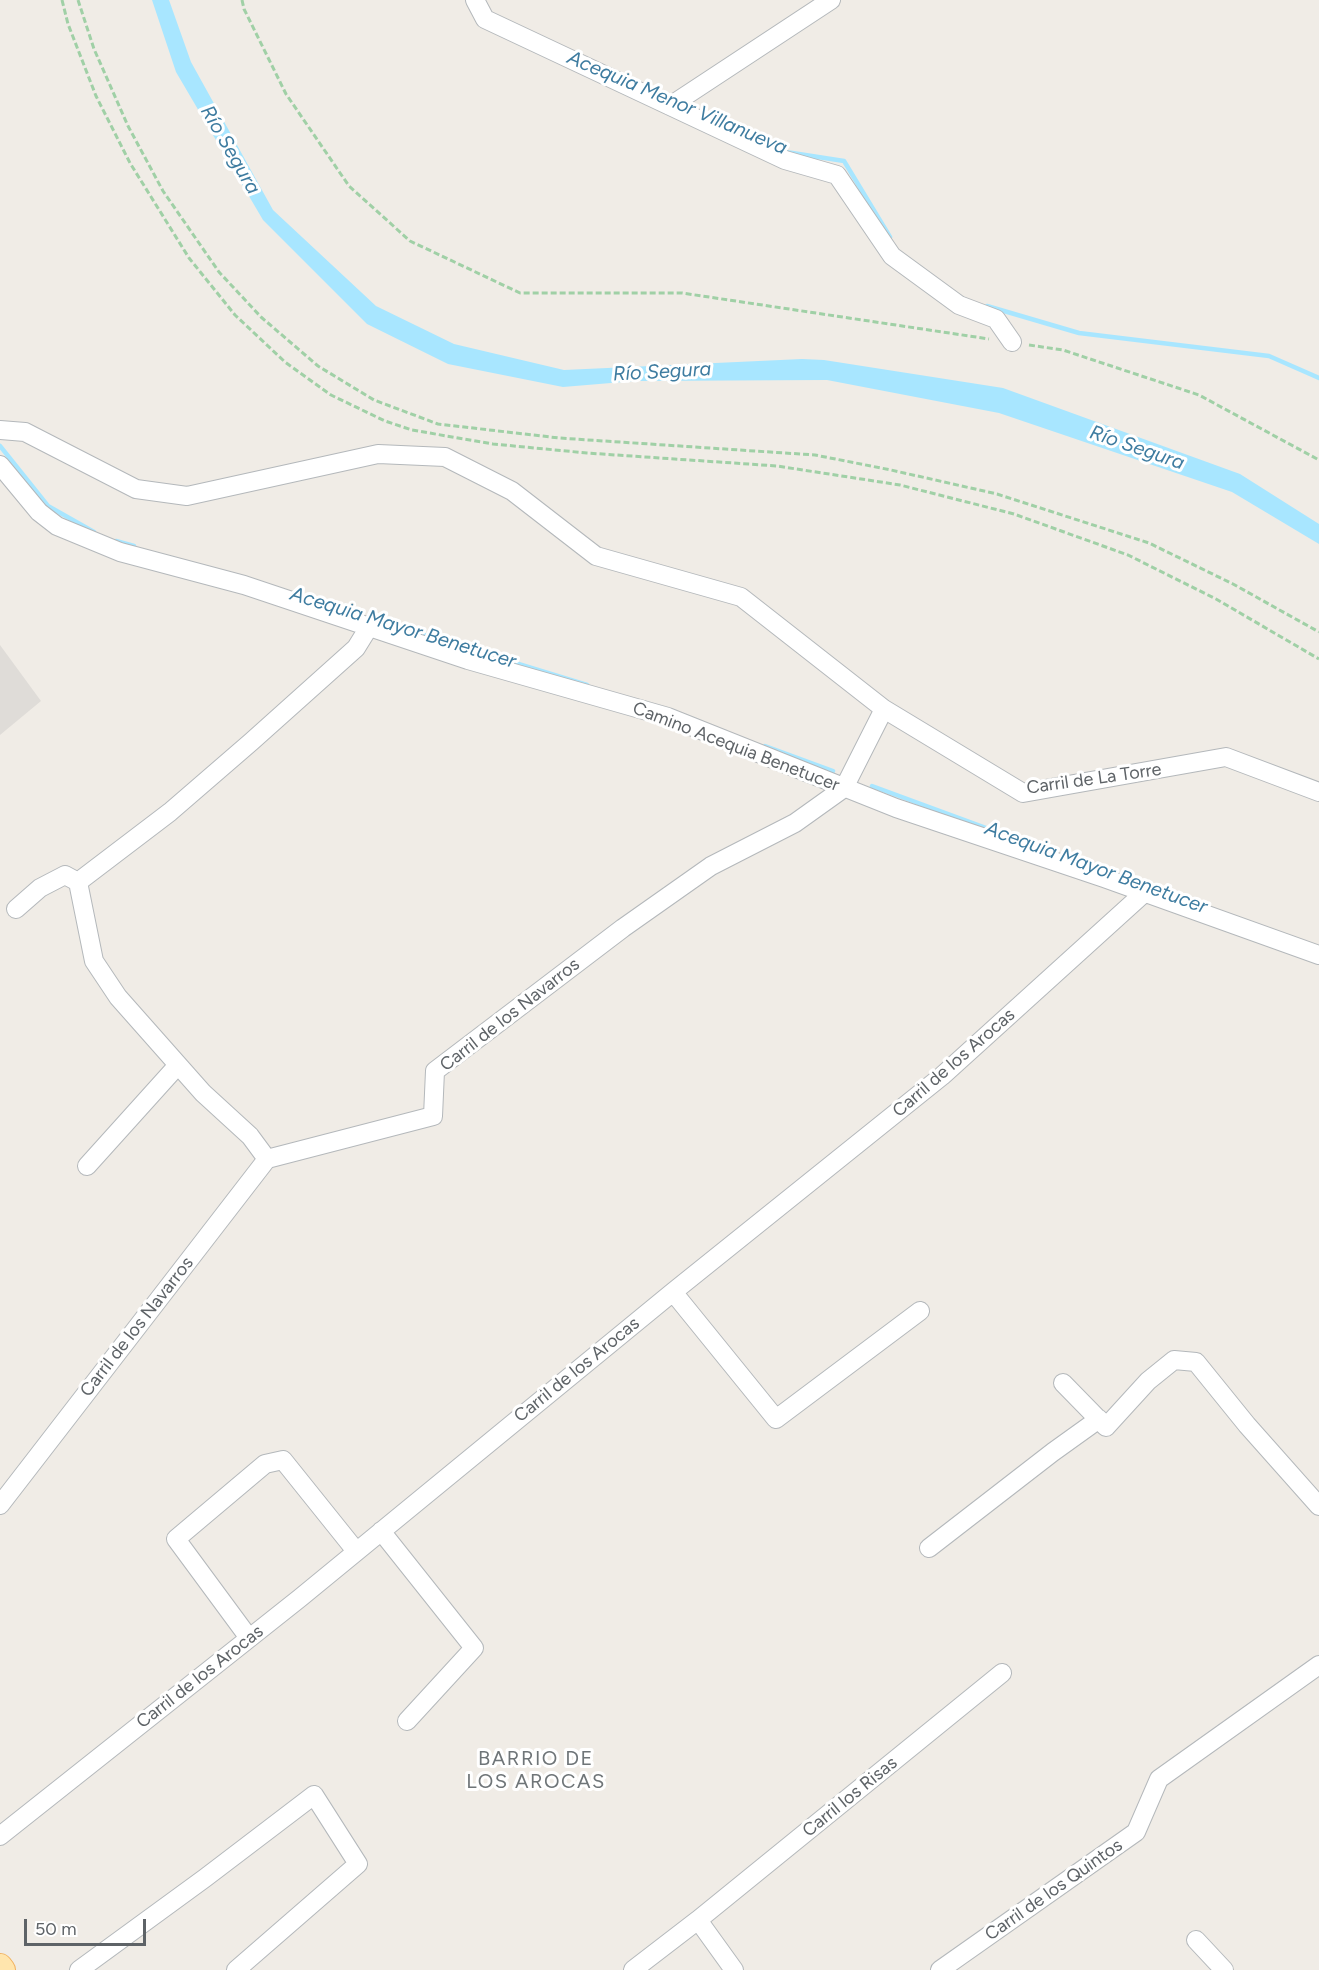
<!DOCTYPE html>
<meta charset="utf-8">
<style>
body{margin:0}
#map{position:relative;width:1319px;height:1970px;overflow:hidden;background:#f0ece6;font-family:Figtree,sans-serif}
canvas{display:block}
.scale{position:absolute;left:24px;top:1919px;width:122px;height:27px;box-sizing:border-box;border:3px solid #5e6367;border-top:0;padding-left:8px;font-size:18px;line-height:21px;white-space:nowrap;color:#5e6367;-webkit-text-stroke:4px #fff;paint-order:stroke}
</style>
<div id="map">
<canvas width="1319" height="1970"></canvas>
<div class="scale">50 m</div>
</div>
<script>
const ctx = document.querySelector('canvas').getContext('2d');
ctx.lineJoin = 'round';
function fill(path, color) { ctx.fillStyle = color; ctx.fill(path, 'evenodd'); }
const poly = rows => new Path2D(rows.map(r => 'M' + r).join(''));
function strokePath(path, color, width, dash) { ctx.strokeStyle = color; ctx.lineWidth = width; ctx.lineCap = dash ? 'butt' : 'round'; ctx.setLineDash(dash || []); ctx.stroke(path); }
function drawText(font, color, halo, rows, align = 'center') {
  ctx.font = font + ' Figtree,sans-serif'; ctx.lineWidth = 6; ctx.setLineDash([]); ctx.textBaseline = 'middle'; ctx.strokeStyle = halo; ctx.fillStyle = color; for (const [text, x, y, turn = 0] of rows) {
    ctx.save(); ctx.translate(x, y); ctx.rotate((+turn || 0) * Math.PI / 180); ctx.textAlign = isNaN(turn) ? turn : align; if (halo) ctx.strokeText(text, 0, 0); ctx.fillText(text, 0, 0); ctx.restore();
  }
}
fill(poly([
 [0,645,41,701,0,735]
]), '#dfdcd8');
fill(poly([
 [152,0,169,0,191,62,273,210,376,306,454,344,564,370,802,359,824,360,1003,388,1240,474,1319,524,1319,544,1232,492,999,413,827,380,635,381,563,387,448,364,367,324,263,220,176,72]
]), '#a8e6ff');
strokePath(poly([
 [786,152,844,161,890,237],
 [987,306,1079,333,1269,356,1319,378],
 [0,446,48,506,94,532],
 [116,541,134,546],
 [391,625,587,685],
 [765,746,833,771],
 [872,786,1027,843]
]), '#a8e6ff', 4.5);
const minor = poly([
 [475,0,485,19,785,160,837,175,892,256,959,305,996,319,1012,342],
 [670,106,831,0],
 [0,430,25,432,136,489,187,496,378,454,445,457,512,491,596,556,741,597,884,709,1023,793,1226,757,1319,792],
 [0,465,39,512,57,526,120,552,244,585,468,660,668,717,896,808,1104,878,1319,955],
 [78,882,170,812,251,742,356,648,369,627],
 [16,909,40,888,65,875,78,882,94,961,118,997,203,1093,250,1136,267,1159],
 [87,1166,178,1065],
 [673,1292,776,1419,920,1311],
 [1063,1383,1106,1427,1148,1381,1174,1360,1196,1362,1247,1425,1319,1506],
 [0,1505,267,1159,433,1116,435,1071,623,928,711,866,795,823,844,788,884,709],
 [381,1531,474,1648,407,1721],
 [929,1548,1053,1452,1099,1419],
 [249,1638,176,1539,265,1464,283,1460,356,1551],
 [0,1836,300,1598,673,1292,942,1076,1144,893],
 [698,1920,1002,1673],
 [1196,1940,1224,1970],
 [79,1970,205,1878,314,1795,358,1864,236,1970],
 [633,1970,698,1920,734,1970],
 [940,1970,1136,1832,1159,1779,1319,1665]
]);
const major = poly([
 [0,1966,3,1970]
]);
strokePath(minor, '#b4b8bb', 20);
strokePath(major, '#f1b15e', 26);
strokePath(poly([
 [62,0,68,24,96,96,130,163,189,258,235,315,285,362,331,395,385,421,412,430,493,444,587,453,777,466,900,485,1014,514,1128,555,1216,599,1319,659],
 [78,0,94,49,128,126,163,191,219,272,261,317,318,366,374,400,438,424,559,438,815,455,891,470,997,494,1149,543,1233,584,1319,632],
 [242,0,244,9,286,94,349,186,410,241,520,293,682,293,989,339],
 [1029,345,1063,350,1199,395,1319,460]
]), '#a0d0a6', 3, [6, 3]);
strokePath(minor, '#fff', 18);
strokePath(major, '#ffe5ad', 24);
drawText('18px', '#5e6367', '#fff', [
 ["Camino Acequia Benetucer",736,747,21],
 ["Carril de La Torre",1094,779,-8],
 ["Carril de los Navarros",510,1015,-38],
 ["Carril de los Arocas",954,1063,-41],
 ["Carril de los Navarros",137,1327,-52],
 ["Carril de los Arocas",577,1370,-39],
 ["Carril de los Arocas",200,1677,-38],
 ["Carril los Risas",850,1797,-39],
 ["Carril de los Quintos",1054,1890,-35]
]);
drawText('italic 20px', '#3e7ca0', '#fff', [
 ["Acequia Menor Villanueva",677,103,23],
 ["Río Segura",230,150,60],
 ["Río Segura",662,372,-3],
 ["Río Segura",1137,448,19],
 ["Acequia Mayor Benetucer",403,628,17],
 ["Acequia Mayor Benetucer",1096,868,20]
]);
ctx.letterSpacing = '1.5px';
drawText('20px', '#6f7578', '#fff', [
 ["BARRIO DE",536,1759],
 ["LOS AROCAS",536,1782]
]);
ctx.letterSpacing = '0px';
</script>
